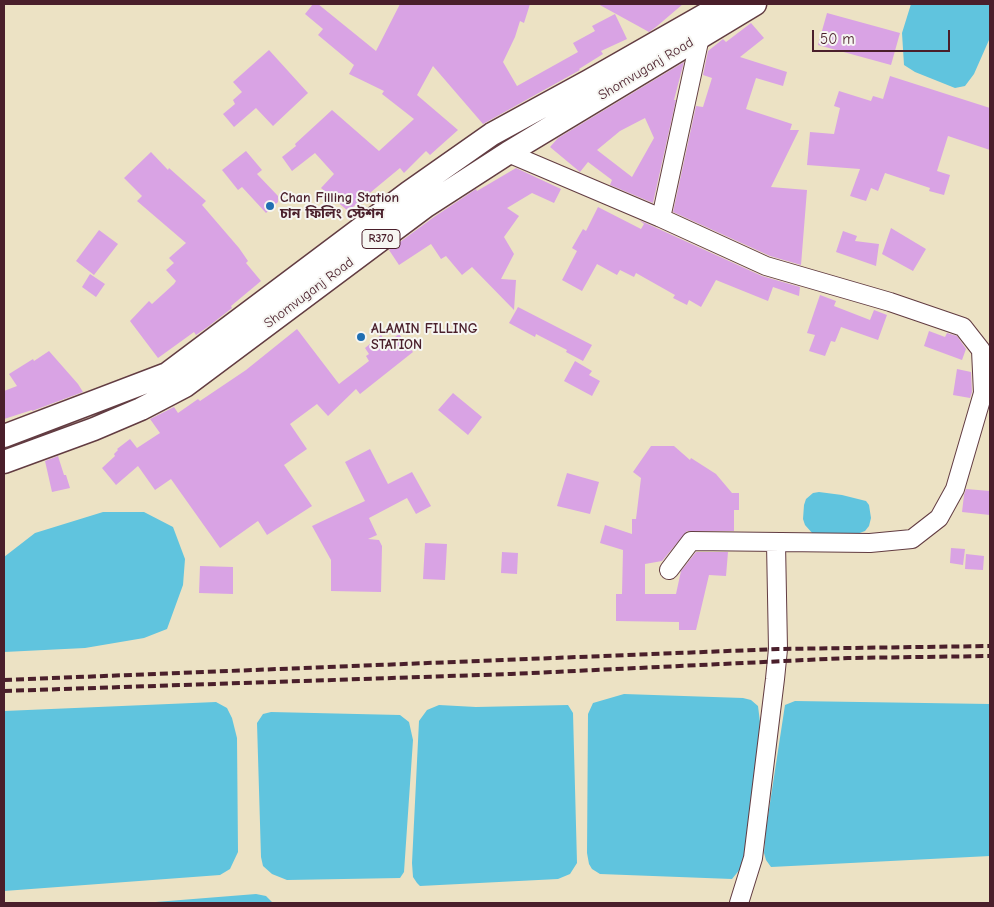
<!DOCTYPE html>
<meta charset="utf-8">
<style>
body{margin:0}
#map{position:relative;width:994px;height:907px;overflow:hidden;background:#ece2c4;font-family:"Comic Neue",sans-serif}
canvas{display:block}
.frame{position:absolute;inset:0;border:5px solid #4a1f2b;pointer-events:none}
.scale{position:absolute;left:812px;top:30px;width:138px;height:22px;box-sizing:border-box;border:2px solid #4a1f2b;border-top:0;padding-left:6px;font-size:15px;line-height:18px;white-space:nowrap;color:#4a1f2b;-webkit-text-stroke:4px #f6f6f2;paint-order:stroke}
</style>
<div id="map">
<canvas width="994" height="907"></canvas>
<div class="frame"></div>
<div class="scale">50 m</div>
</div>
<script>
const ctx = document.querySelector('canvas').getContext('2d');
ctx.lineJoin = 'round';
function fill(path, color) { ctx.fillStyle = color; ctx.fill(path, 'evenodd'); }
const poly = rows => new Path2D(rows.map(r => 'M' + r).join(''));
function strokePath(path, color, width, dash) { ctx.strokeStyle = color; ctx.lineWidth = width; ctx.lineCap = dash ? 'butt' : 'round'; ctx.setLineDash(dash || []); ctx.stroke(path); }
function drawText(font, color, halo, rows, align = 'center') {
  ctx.font = font + ' "Comic Neue","Noto Sans Bengali",sans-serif'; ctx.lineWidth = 4; ctx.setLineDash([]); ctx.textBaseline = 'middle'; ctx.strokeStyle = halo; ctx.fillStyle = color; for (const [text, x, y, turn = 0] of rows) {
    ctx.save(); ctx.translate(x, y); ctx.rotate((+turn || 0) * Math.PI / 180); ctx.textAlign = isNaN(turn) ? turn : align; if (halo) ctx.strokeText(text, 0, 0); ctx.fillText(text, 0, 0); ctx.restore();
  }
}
fill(poly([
 [911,4,990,4,989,40,974,74,965,86,955,88,915,72,904,65,902,33],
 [819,492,842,495,866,501,869,505,871,518,869,526,865,531,857,534,813,534,805,525,803,519,804,505,806,499,813,493],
 [103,512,144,512,173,527,185,559,183,585,167,629,144,638,85,648,4,652,4,557,35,533],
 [624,694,743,698,751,700,758,706,760,722,750,843,741,868,732,879,600,874,592,869,589,864,587,853,588,714,593,703],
 [795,701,990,704,990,856,771,867,766,860,764,853,766,829,785,705],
 [216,702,227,708,232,718,237,738,238,852,230,869,220,875,4,891,4,711],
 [439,705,476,707,568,705,573,713,577,863,570,874,558,879,420,886,417,883,413,877,412,863,419,721,427,710],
 [271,712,400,715,409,722,413,740,404,872,400,878,287,880,272,874,263,866,261,857,257,723,263,714],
 [256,894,266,896,273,903,143,903]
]), '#60c4de');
fill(poly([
 [313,4,318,4,376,51,400,4,530,4,524,23,520,21,515,37,503,62,517,86,578,52,573,43,595,31,592,26,615,14,627,39,601,51,603,54,579,69,580,70,483,124,433,66,417,95,458,130,430,155,426,151,404,173,400,168,348,211,321,188,334,174,315,153,292,171,282,157,296,146,295,144,332,110,379,151,414,119,382,94,384,91,349,74,354,65,318,35,323,29,305,14],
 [598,4,683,4,656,27,649,32],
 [827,13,900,33,891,65,818,45],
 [751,23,764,38,740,57,787,72,783,86,756,78,746,109,792,124,790,130,799,130,771,187,807,190,801,265,770,256,673,212,696,106,703,107,712,78,703,75,708,51,723,39,726,42],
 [269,50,308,93,273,126,256,108,234,127,223,114,235,104,233,100,242,92,233,82],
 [684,62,674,100,676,100,653,203,610,185,612,180,588,162,580,172,550,147,558,138],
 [645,118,654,138,632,177,597,150,620,131],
 [890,76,990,108,990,150,948,136,937,171,950,175,944,195,929,191,930,188,885,173,878,191,871,188,866,201,850,196,860,169,807,165,810,132,834,134,840,108,834,106,839,91,871,101,873,96,883,99],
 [246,151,262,170,257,174,278,196,278,202,266,213,242,187,238,190,222,170],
 [151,152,168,170,169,168,206,201,202,205,239,248,248,261,246,263,261,281,231,306,232,308,209,326,196,335,194,332,158,358,130,321,149,301,152,304,174,284,176,281,166,270,174,263,169,258,186,243,137,201,142,196,124,178],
 [516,168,561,189,554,203,532,193,507,208,519,216,504,237,514,254,501,279,516,280,514,310,472,267,462,275,446,256,441,259,431,244,399,265,389,250,434,217,476,189,477,191],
 [598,207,641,229,644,224,639,220,762,276,800,287,799,296,773,287,768,301,716,280,701,307,689,300,687,305,673,298,675,295,636,273,634,277,620,270,617,275,597,264,582,291,562,280,577,251,572,248,583,229,586,231],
 [891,228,926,249,913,271,882,254],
 [99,230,118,244,94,275,76,261],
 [843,231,857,236,855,241,879,244,876,266,836,252],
 [90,274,105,284,96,297,82,287],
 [820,295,836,301,834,306,870,320,874,310,887,315,878,340,841,327,835,342,831,341,825,356,809,351,815,335,807,333],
 [518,307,592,345,583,361,566,352,567,350,536,334,535,337,509,323],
 [297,329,339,384,369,361,366,356,369,354,365,348,381,335,387,343,399,334,413,352,360,394,356,389,328,416,317,404,290,424,307,449,284,465,312,506,267,535,258,521,220,548,171,479,155,490,138,466,116,485,102,468,115,456,114,454,118,450,117,449,130,439,137,448,160,433,150,419,174,407,178,413,198,399,200,401,246,370],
 [929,331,945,337,947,333,957,336,966,349,962,360,924,346],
 [49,351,78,384,83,392,32,411,32,410,4,419,4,391,17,386,9,374,33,359,34,361],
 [575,361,592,371,589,375,600,381,592,396,564,381],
 [957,369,971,372,972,392,970,398,953,395],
 [453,393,482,417,468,435,438,410],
 [651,446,674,446,690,460,691,458,716,474,732,493,739,493,739,510,734,510,734,531,687,531,662,561,645,564,645,594,676,594,681,571,696,552,728,552,726,576,709,575,696,630,679,630,679,622,616,621,616,594,622,594,623,550,600,543,605,525,632,534,632,519,636,519,641,478,633,472],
 [370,449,388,484,412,472,431,506,416,514,407,498,369,518,377,535,368,539,379,540,382,546,381,592,331,591,331,560,312,526,365,501,345,462],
 [58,456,64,475,66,475,70,488,52,492,45,461],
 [567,473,599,482,590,514,557,506],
 [966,489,990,491,990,515,962,512,964,495],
 [425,543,447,544,445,580,423,579],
 [951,548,965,549,963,565,950,563],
 [502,552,518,553,517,574,501,573],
 [966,554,984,556,983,570,965,569],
 [200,566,233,567,233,594,199,593]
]), '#d9a3e4');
const minor = poly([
 [508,153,661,218,766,266,890,302,963,327,981,350,983,393,955,489,939,518,912,539,870,543,691,541,669,570],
 [661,218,700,37],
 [739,903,753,858,775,679,778,649,776,543]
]);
const major = poly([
 [4,436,167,374,408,193,492,134,589,81,724,4],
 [4,462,94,429,141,409,185,386,426,206,508,153,755,4]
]);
strokePath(minor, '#623c42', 20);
strokePath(major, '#623c42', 25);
strokePath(minor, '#fff', 18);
strokePath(major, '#fff', 22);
strokePath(poly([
 [4,680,778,649,990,646],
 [4,691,511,674,848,658,990,656]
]), '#4a1f2b', 4, [8, 4]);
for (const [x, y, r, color] of [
 [270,206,5,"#1f6fb2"],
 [361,337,5,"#1f6fb2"]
]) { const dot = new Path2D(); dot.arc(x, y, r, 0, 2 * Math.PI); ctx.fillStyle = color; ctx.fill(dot); strokePath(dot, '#f6f6f2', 2); }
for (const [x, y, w] of [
 [381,239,38]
]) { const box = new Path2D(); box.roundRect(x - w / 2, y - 9.5, w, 19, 4); ctx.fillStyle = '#f6f6f2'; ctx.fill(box); strokePath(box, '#4a1f2b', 1); }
drawText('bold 12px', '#4a1f2b', null, [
 ["R370",381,239]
]);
drawText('14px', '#4a1f2b', '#f6f6f2', [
 ["Shomvuganj Road",646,69,-31],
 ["Shomvuganj Road",309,293,-37]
]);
drawText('bold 14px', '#4a1f2b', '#f6f6f2', [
 ["Chan Filling Station",280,198],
 ["চান ফিলিং স্টেশন",280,214],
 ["ALAMIN FILLING",371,329],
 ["STATION",371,345]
], 'left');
</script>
